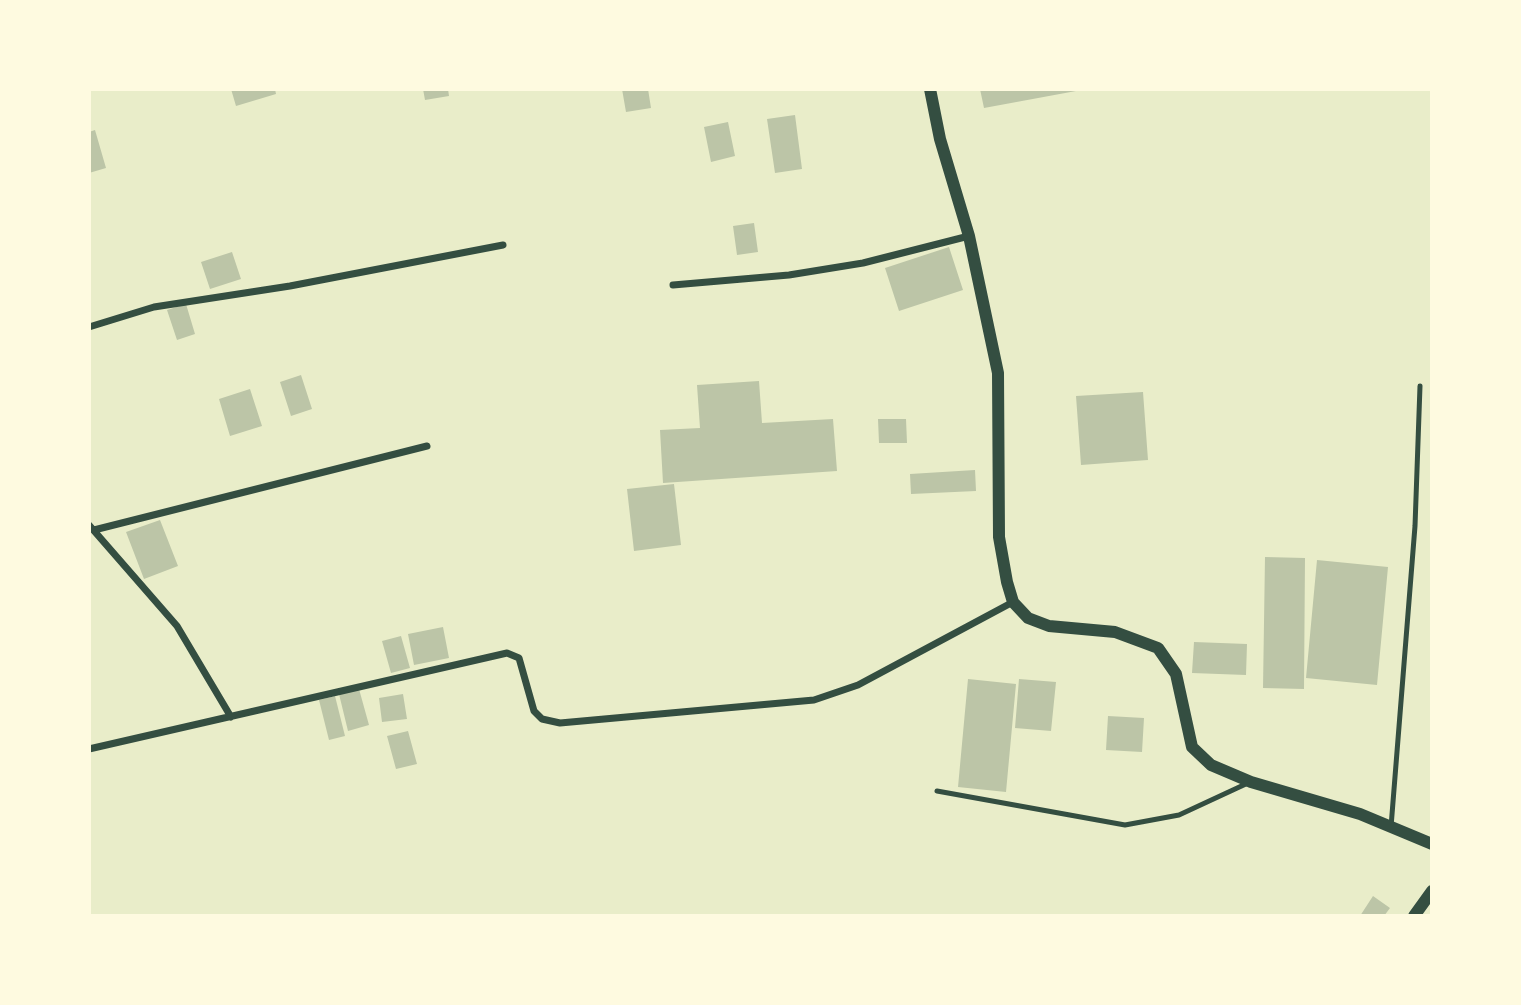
<!DOCTYPE html>
<style>
body{margin:0}
#map{position:relative;width:1521px;height:1005px;overflow:hidden;background:#e9edc9;font-family:Arial,sans-serif}
canvas{display:block}
.frame{position:absolute;inset:0;border:91px solid #fefae0;pointer-events:none}
</style>
<div id="map">
<canvas width="1521" height="1005"></canvas>
<div class="frame"></div>
</div>
<script>
const ctx = document.querySelector('canvas').getContext('2d');
ctx.lineJoin = 'round';
function fill(path, color) { ctx.fillStyle = color; ctx.fill(path, 'evenodd'); }
const poly = rows => new Path2D(rows.map(r => 'M' + r).join(''));
function strokePath(path, color, width, dash) { ctx.strokeStyle = color; ctx.lineWidth = width; ctx.lineCap = dash ? 'butt' : 'round'; ctx.setLineDash(dash || []); ctx.stroke(path); }
fill(poly([
 [231,89,275,89,276,94,236,106],
 [423,89,448,89,449,96,425,100],
 [622,89,648,89,651,108,626,112],
 [980,89,1075,89,1076,91,984,108],
 [795,115,802,169,775,173,767,119],
 [728,122,735,156,711,162,704,127],
 [95,130,106,168,89,173,89,132],
 [754,223,758,252,737,255,733,226],
 [949,247,963,290,899,311,885,268],
 [232,252,241,279,210,289,201,262],
 [186,304,195,334,177,340,167,310],
 [301,375,312,409,291,416,280,382],
 [759,381,762,423,833,419,837,471,663,483,660,430,700,428,697,385],
 [250,389,262,426,230,436,219,399],
 [1143,392,1148,460,1081,465,1076,396],
 [878,419,906,419,907,443,879,443],
 [975,470,976,491,911,494,910,474],
 [674,484,681,545,634,551,627,489],
 [160,520,178,566,144,579,126,532],
 [1265,557,1305,558,1304,689,1263,688],
 [1317,560,1388,567,1377,685,1306,678],
 [443,627,449,658,414,665,408,634],
 [401,636,410,668,391,673,382,641],
 [1194,642,1247,644,1246,675,1192,673],
 [968,679,1016,684,1006,792,958,787],
 [1019,679,1056,682,1051,731,1015,728],
 [359,689,369,725,348,731,339,694],
 [403,694,407,719,382,722,379,698],
 [335,696,345,736,329,740,319,700],
 [1108,716,1144,718,1142,752,1106,750],
 [408,731,417,764,396,769,387,736],
 [1373,896,1390,908,1384,916,1360,916]
]), '#bcc5a7');
strokePath(poly([
 [937,791,1125,825,1179,815,1248,783],
 [1391,827,1415,526,1420,386]
]), '#344e41', 5);
strokePath(poly([
 [673,285,789,275,863,263,969,236],
 [89,327,154,307,290,286,503,245],
 [89,525,177,626,231,717],
 [94,530,427,446],
 [89,749,507,653,519,658,534,711,542,719,560,723,814,700,858,685,1013,602]
]), '#344e41', 7);
strokePath(poly([
 [930,89,940,139,969,236,998,373,999,537,1007,582,1013,602,1028,618,1049,626,1115,632,1158,648,1176,674,1192,747,1211,765,1251,782,1360,814,1432,844],
 [1414,916,1432,891]
]), '#344e41', 12);
</script>
